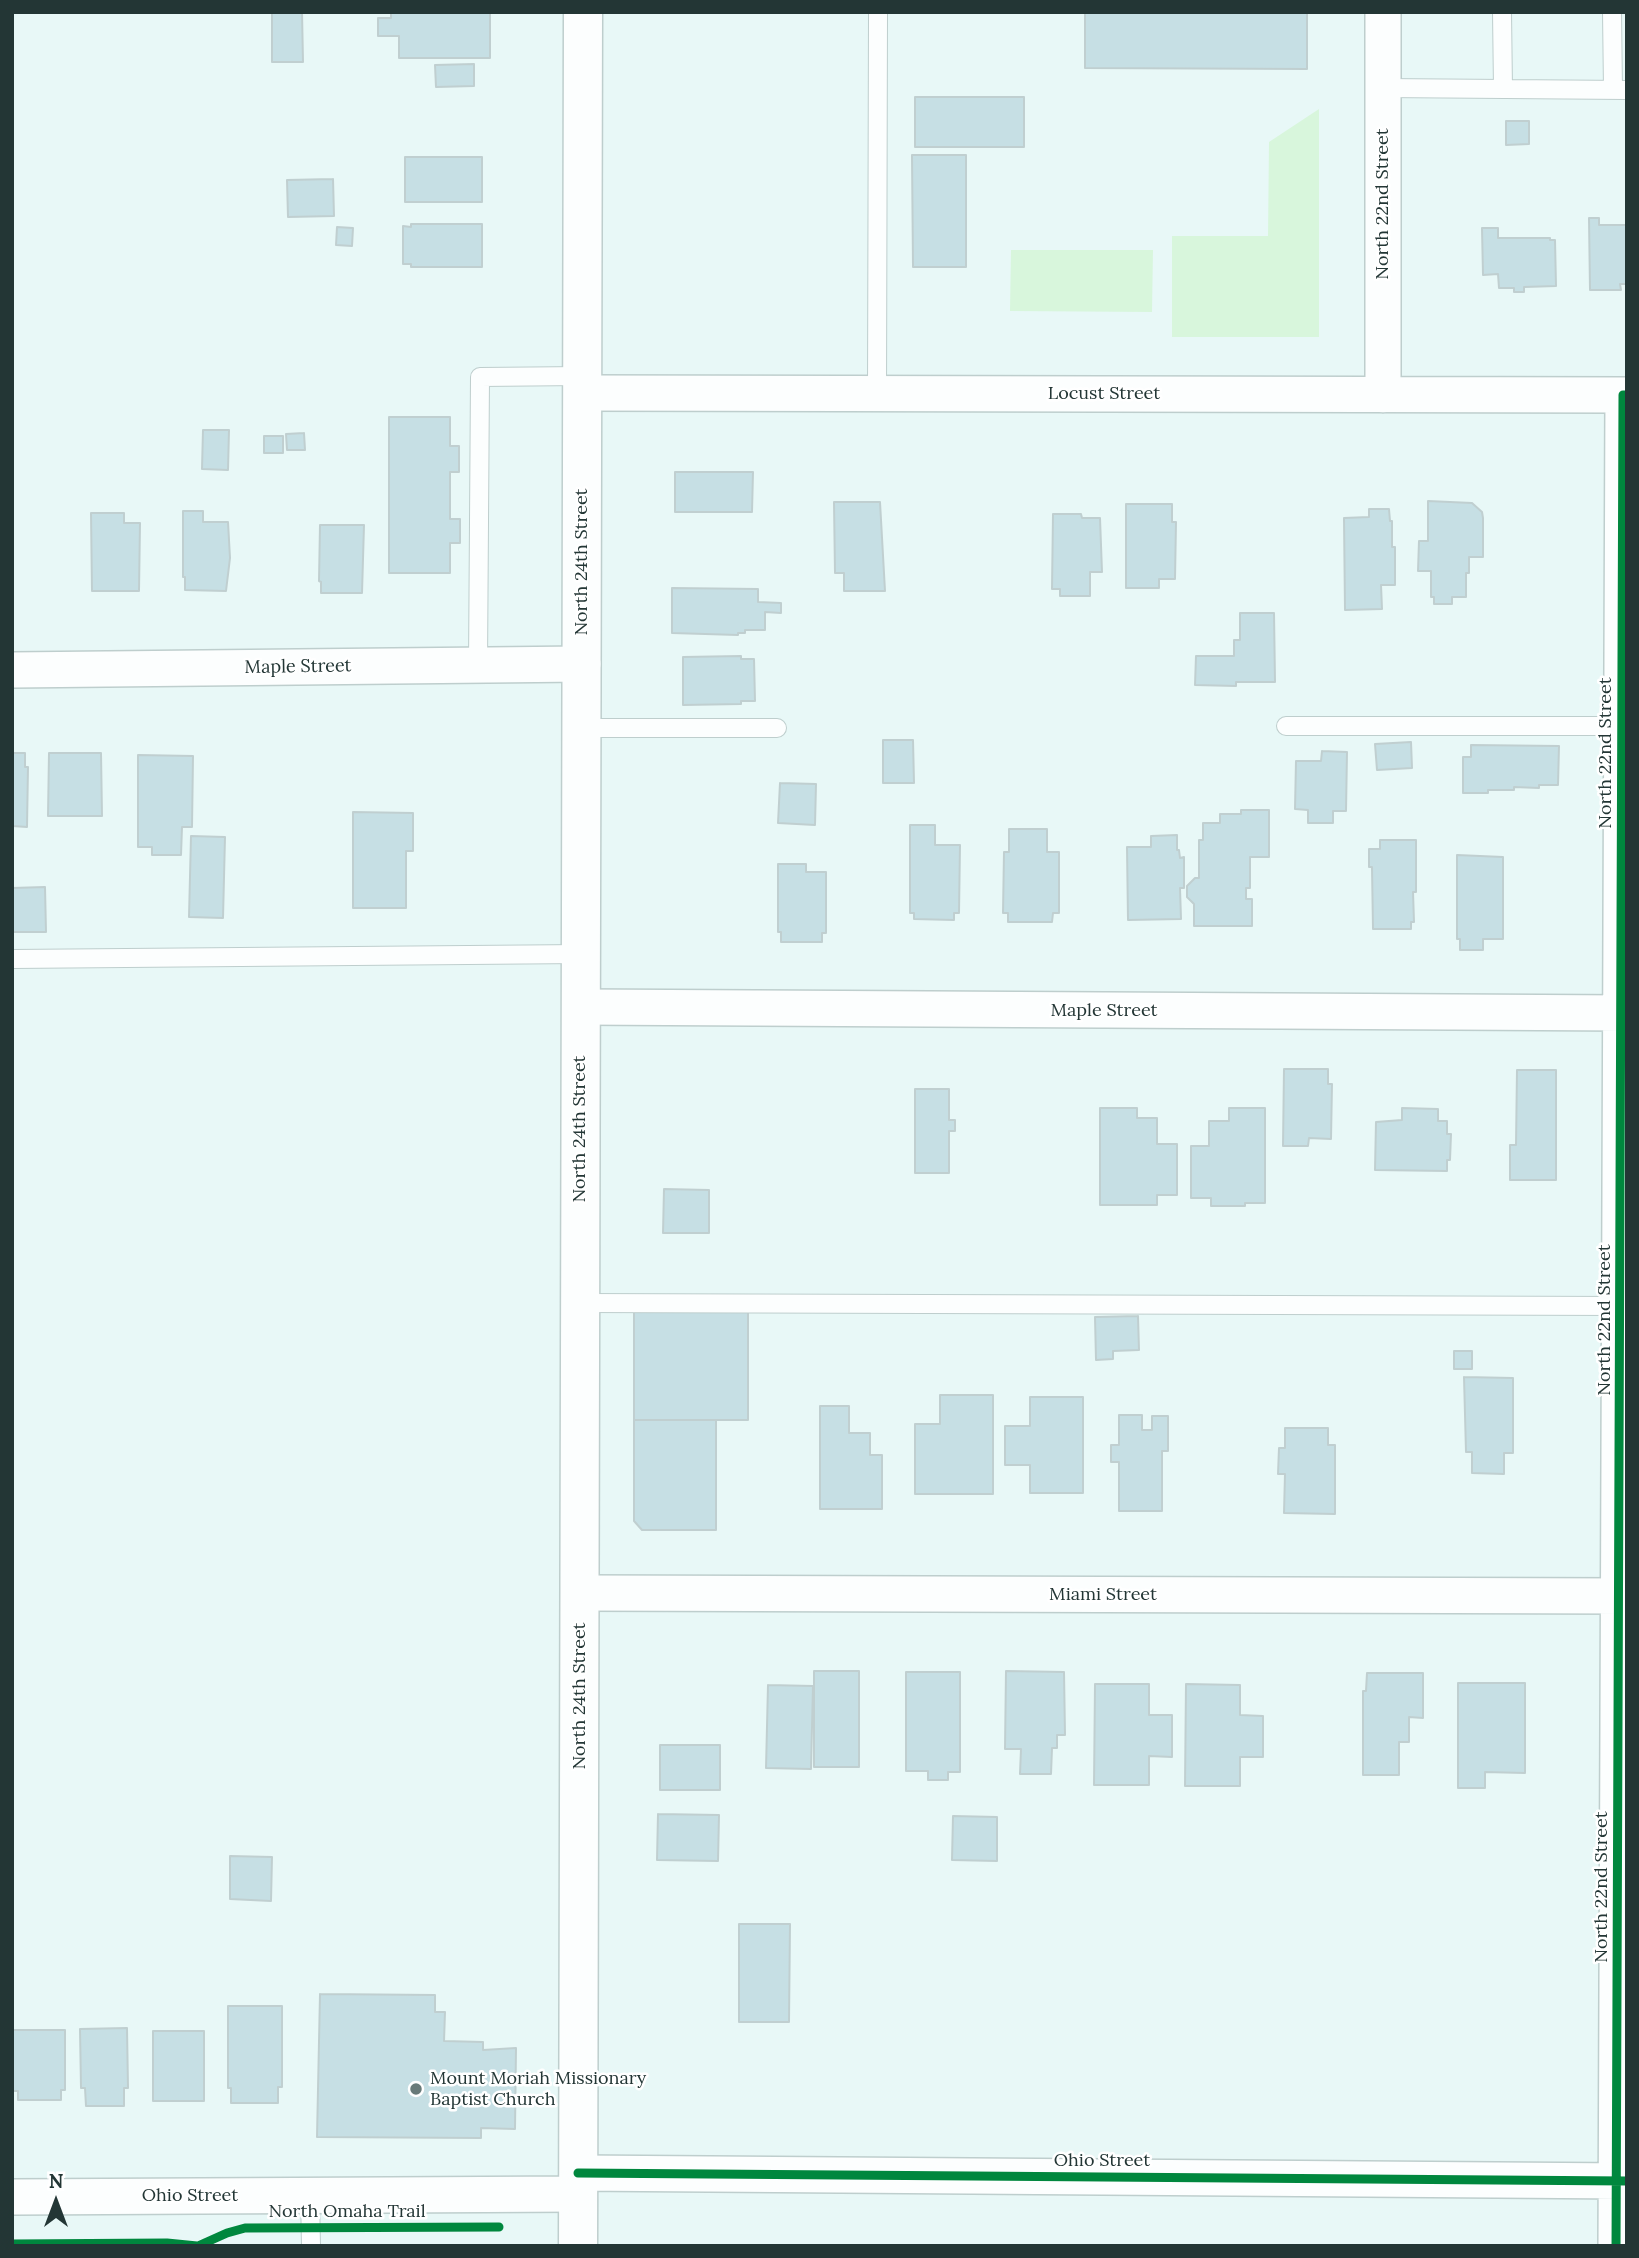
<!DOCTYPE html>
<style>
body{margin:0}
#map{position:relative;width:1639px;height:2258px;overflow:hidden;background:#e8f8f7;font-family:Lora,serif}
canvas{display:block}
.frame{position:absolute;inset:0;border:14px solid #233635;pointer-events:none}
.north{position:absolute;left:21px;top:2167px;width:70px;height:70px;-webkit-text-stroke:5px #fff;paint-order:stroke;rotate:0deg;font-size:19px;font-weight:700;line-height:28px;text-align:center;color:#233635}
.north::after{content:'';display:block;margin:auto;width:24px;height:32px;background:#233635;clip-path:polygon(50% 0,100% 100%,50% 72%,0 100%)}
</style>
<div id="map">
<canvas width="1639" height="2258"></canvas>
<div class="frame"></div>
<div class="north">N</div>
</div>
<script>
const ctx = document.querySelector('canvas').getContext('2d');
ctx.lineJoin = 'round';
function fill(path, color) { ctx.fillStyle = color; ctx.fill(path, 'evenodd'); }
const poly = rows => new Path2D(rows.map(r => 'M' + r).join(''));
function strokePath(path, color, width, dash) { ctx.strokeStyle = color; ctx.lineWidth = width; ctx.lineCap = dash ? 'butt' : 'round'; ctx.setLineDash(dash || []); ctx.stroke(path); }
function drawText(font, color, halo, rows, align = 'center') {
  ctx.font = font + ' Lora,serif'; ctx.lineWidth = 5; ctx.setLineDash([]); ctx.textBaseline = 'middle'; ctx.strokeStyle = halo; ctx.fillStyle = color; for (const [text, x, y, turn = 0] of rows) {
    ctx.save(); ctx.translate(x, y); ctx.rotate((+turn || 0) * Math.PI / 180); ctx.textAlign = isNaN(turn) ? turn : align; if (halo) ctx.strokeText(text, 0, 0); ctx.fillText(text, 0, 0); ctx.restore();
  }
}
fill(poly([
 [1319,109,1319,337,1172,337,1172,236,1268,236,1269,142],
 [1011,250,1153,250,1152,312,1010,311]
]), '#d8f6dc');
const building = poly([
 [272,12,302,12,303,62,272,62,272,12],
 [1085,12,1307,12,1307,69,1085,68,1085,12],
 [391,13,490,13,490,58,399,58,399,36,378,36,378,18,391,18,391,13],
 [474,64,474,86,436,87,435,65,474,64],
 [915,97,1024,97,1024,147,915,147,915,97],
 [1506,121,1529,121,1529,144,1506,145,1506,121],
 [912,155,966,155,966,267,913,267,912,155],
 [405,157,482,157,482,202,405,202,405,157],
 [333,179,334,216,288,217,287,180,333,179],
 [1589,218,1599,218,1599,225,1627,225,1627,284,1620,284,1621,290,1590,290,1589,218],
 [411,224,482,224,482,267,411,267,411,264,403,264,403,226,411,227,411,224],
 [337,227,353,228,352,246,336,245,337,227],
 [1482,228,1498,228,1498,238,1550,238,1550,240,1555,240,1556,286,1524,287,1524,292,1514,292,1514,288,1499,288,1498,274,1483,275,1482,228],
 [389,417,450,417,450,446,459,446,459,472,450,472,450,519,460,519,460,543,450,543,450,573,389,573,389,417],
 [203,430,229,430,228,470,202,469,203,430],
 [304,433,305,450,287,450,286,434,304,433],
 [264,436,283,436,283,453,264,453,264,436],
 [675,472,753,472,752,512,675,512,675,472],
 [1428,501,1472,503,1482,512,1483,518,1483,557,1469,557,1469,573,1466,573,1466,597,1452,597,1452,604,1434,604,1434,597,1431,597,1431,571,1418,571,1419,541,1428,541,1428,501],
 [834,502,880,502,885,591,844,591,844,573,835,573,834,502],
 [1126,504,1172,504,1172,522,1176,522,1175,579,1159,579,1159,588,1126,588,1126,504],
 [1369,509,1389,509,1390,521,1392,521,1392,547,1395,547,1395,585,1381,585,1382,609,1345,610,1344,518,1369,517,1369,509],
 [183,511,203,511,203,522,228,522,230,558,226,591,185,590,185,577,183,577,183,511],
 [91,513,124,513,124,523,140,523,139,591,92,591,91,513],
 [1053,514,1081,514,1082,518,1100,518,1102,572,1090,572,1090,596,1060,596,1060,589,1052,589,1053,514],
 [320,525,364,525,362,593,321,593,321,582,319,581,320,525],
 [672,588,758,589,758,602,781,603,781,613,765,612,765,630,745,630,745,633,738,633,738,635,672,633,672,588],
 [1240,613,1274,613,1275,682,1236,682,1236,686,1195,685,1196,656,1234,656,1234,640,1240,640,1240,613],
 [741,656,741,659,754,659,755,701,741,701,741,704,683,705,683,657,741,656],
 [883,740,913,740,914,783,883,783,883,740],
 [1411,742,1412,768,1377,770,1375,744,1411,742],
 [1471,745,1559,746,1558,785,1539,785,1539,788,1514,787,1514,790,1488,790,1488,793,1463,793,1463,757,1471,757,1471,745],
 [1322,751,1347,752,1346,811,1333,811,1333,823,1308,823,1308,810,1295,809,1296,761,1321,761,1322,751],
 [12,753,25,753,25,767,28,767,27,827,12,826,12,753],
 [49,753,101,753,102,816,48,816,49,753],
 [138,755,193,756,192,827,182,827,181,855,152,855,152,847,138,847,138,755],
 [780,783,816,784,815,825,778,823,780,783],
 [1241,810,1269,810,1269,857,1250,857,1250,888,1246,888,1246,899,1252,899,1252,926,1194,926,1194,904,1187,897,1187,886,1195,878,1199,878,1199,840,1203,840,1203,823,1220,823,1220,814,1241,814,1241,810],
 [353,812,413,813,413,851,406,851,406,908,353,908,353,812],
 [910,825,935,825,935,845,960,845,959,913,954,913,954,920,914,919,914,913,910,913,910,825],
 [1009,829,1047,829,1047,852,1059,852,1059,913,1053,913,1052,922,1008,922,1008,913,1003,913,1004,852,1009,852,1009,829],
 [1177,835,1177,850,1179,850,1180,858,1184,857,1184,888,1180,888,1181,919,1128,920,1127,847,1151,847,1151,836,1177,835],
 [191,836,225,837,223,918,189,917,191,836],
 [1380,840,1416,840,1416,892,1413,892,1414,922,1411,922,1411,929,1373,929,1372,867,1369,867,1369,849,1380,849,1380,840],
 [1457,855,1503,857,1503,939,1483,939,1483,950,1460,950,1460,939,1457,939,1457,855],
 [778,864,806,864,806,872,826,872,826,933,822,933,822,942,781,942,781,932,778,932,778,864],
 [45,887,46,932,12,932,12,888,45,887],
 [1284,1069,1328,1069,1328,1084,1332,1084,1331,1139,1309,1138,1308,1146,1283,1146,1284,1069],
 [1517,1070,1556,1070,1556,1180,1510,1180,1510,1145,1516,1145,1517,1070],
 [915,1089,949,1089,949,1120,955,1120,955,1131,949,1131,949,1173,915,1173,915,1089],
 [1100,1108,1137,1108,1137,1118,1157,1118,1157,1144,1177,1144,1177,1195,1157,1195,1157,1205,1100,1205,1100,1108],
 [1229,1108,1265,1108,1265,1203,1245,1203,1245,1206,1211,1206,1211,1198,1191,1198,1191,1146,1209,1146,1209,1121,1229,1121,1229,1108],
 [1402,1108,1438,1109,1438,1121,1447,1121,1447,1134,1451,1134,1450,1160,1447,1160,1447,1171,1375,1170,1376,1122,1402,1120,1402,1108],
 [664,1189,709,1190,709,1233,663,1233,664,1189],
 [634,1311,748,1311,748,1420,634,1420,634,1311],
 [1138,1316,1139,1350,1113,1351,1113,1359,1096,1360,1095,1317,1138,1316],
 [1454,1351,1472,1351,1472,1369,1454,1369,1454,1351],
 [1464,1377,1513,1378,1513,1453,1504,1453,1504,1474,1472,1473,1472,1452,1466,1452,1464,1377],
 [940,1395,993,1395,993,1494,915,1494,915,1424,940,1424,940,1395],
 [1030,1397,1083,1397,1083,1493,1030,1493,1030,1465,1005,1465,1005,1426,1030,1426,1030,1397],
 [820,1406,849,1406,849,1433,870,1433,870,1455,882,1455,882,1509,820,1509,820,1406],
 [1119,1415,1142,1415,1142,1430,1152,1430,1152,1416,1168,1416,1168,1451,1162,1451,1162,1511,1119,1511,1119,1462,1111,1462,1111,1445,1119,1445,1119,1415],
 [634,1420,716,1420,716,1530,642,1530,634,1521,634,1420],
 [1285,1428,1328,1428,1328,1445,1335,1445,1335,1514,1284,1513,1285,1474,1278,1474,1279,1448,1285,1448,1285,1428],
 [814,1671,859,1671,859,1767,814,1767,814,1671],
 [1006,1671,1064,1672,1065,1735,1057,1735,1057,1748,1052,1748,1051,1774,1020,1774,1021,1749,1005,1749,1006,1671],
 [906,1672,960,1672,960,1772,948,1772,948,1780,928,1780,928,1771,906,1771,906,1672],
 [1367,1673,1423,1673,1423,1718,1409,1717,1409,1742,1399,1742,1399,1775,1363,1775,1363,1691,1366,1691,1367,1673],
 [1458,1683,1525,1683,1525,1773,1485,1772,1485,1788,1458,1788,1458,1683],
 [1095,1684,1149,1684,1149,1715,1172,1715,1172,1757,1149,1756,1149,1785,1094,1785,1095,1684],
 [1186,1684,1240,1685,1240,1715,1263,1716,1263,1757,1240,1757,1240,1786,1185,1786,1186,1684],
 [768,1685,813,1686,811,1769,766,1768,768,1685],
 [660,1745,720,1745,720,1790,660,1790,660,1745],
 [658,1814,719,1815,718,1861,657,1860,658,1814],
 [953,1816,997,1817,997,1861,952,1860,953,1816],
 [230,1856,272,1857,271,1901,230,1899,230,1856],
 [739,1924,790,1924,789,2022,739,2022,739,1924],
 [320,1994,435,1995,435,2012,445,2012,444,2041,483,2042,483,2050,516,2048,515,2129,481,2128,481,2138,317,2137,320,1994],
 [228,2006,282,2006,282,2087,278,2087,278,2103,231,2103,231,2088,228,2088,228,2006],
 [127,2028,128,2088,124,2088,124,2106,86,2106,85,2088,81,2088,80,2029,127,2028],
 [13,2030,65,2030,65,2090,61,2090,61,2100,18,2100,18,2091,13,2091,13,2030],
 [153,2031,204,2031,204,2101,153,2101,153,2031]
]);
fill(building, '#c6dfe4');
strokePath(building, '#c0cfd0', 2);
const lane = poly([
 [1502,12,1503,89],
 [1612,12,1613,90],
 [1383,88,1627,90],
 [877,394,878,12],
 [478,666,480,377,582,376],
 [1286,726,1627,726],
 [583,728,777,728],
 [12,959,582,954],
 [579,1303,1623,1306],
 [310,2195,311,2246]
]);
const street = poly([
 [582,393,1627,395],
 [1383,395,1383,12],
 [12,670,583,664],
 [581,1007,1627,1013],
 [580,1593,1627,1596],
 [578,2173,1627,2181],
 [12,2197,578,2194],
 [1616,2246,1623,395]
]);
const secondary = poly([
 [578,2246,583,12]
]);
strokePath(lane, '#bececd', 20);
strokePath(street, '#bececd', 38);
strokePath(secondary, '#bececd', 41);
strokePath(lane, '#fcfefe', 18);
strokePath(street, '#fcfefe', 35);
strokePath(secondary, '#fcfefe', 38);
strokePath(poly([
 [578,2173,1627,2181],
 [12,2244,167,2243,197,2246],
 [198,2246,227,2233,245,2228,499,2227],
 [1616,2246,1623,395,1627,395]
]), '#00873e', 9);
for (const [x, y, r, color] of [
 [416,2089,7,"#687a79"]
]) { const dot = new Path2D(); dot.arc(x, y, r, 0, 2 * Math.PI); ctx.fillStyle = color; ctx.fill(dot); strokePath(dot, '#fff', 2.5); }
drawText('18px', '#233635', '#fff', [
 ["North 22nd Street",1383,204,-90],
 ["Locust Street",1104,394],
 ["North 24th Street",582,562,-90],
 ["Maple Street",298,667,-1],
 ["North 22nd Street",1606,753,-90],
 ["Maple Street",1104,1011],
 ["North 24th Street",580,1129,-90],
 ["North 22nd Street",1605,1320,-90],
 ["Miami Street",1103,1595],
 ["North 24th Street",580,1696,-90],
 ["North 22nd Street",1602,1887,-90],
 ["Ohio Street",1102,2161],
 ["Ohio Street",190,2196],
 ["North Omaha Trail",347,2212]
]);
drawText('18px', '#233635', '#fff', [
 ["Mount Moriah Missionary",430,2079],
 ["Baptist Church",430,2100]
], 'left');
</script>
